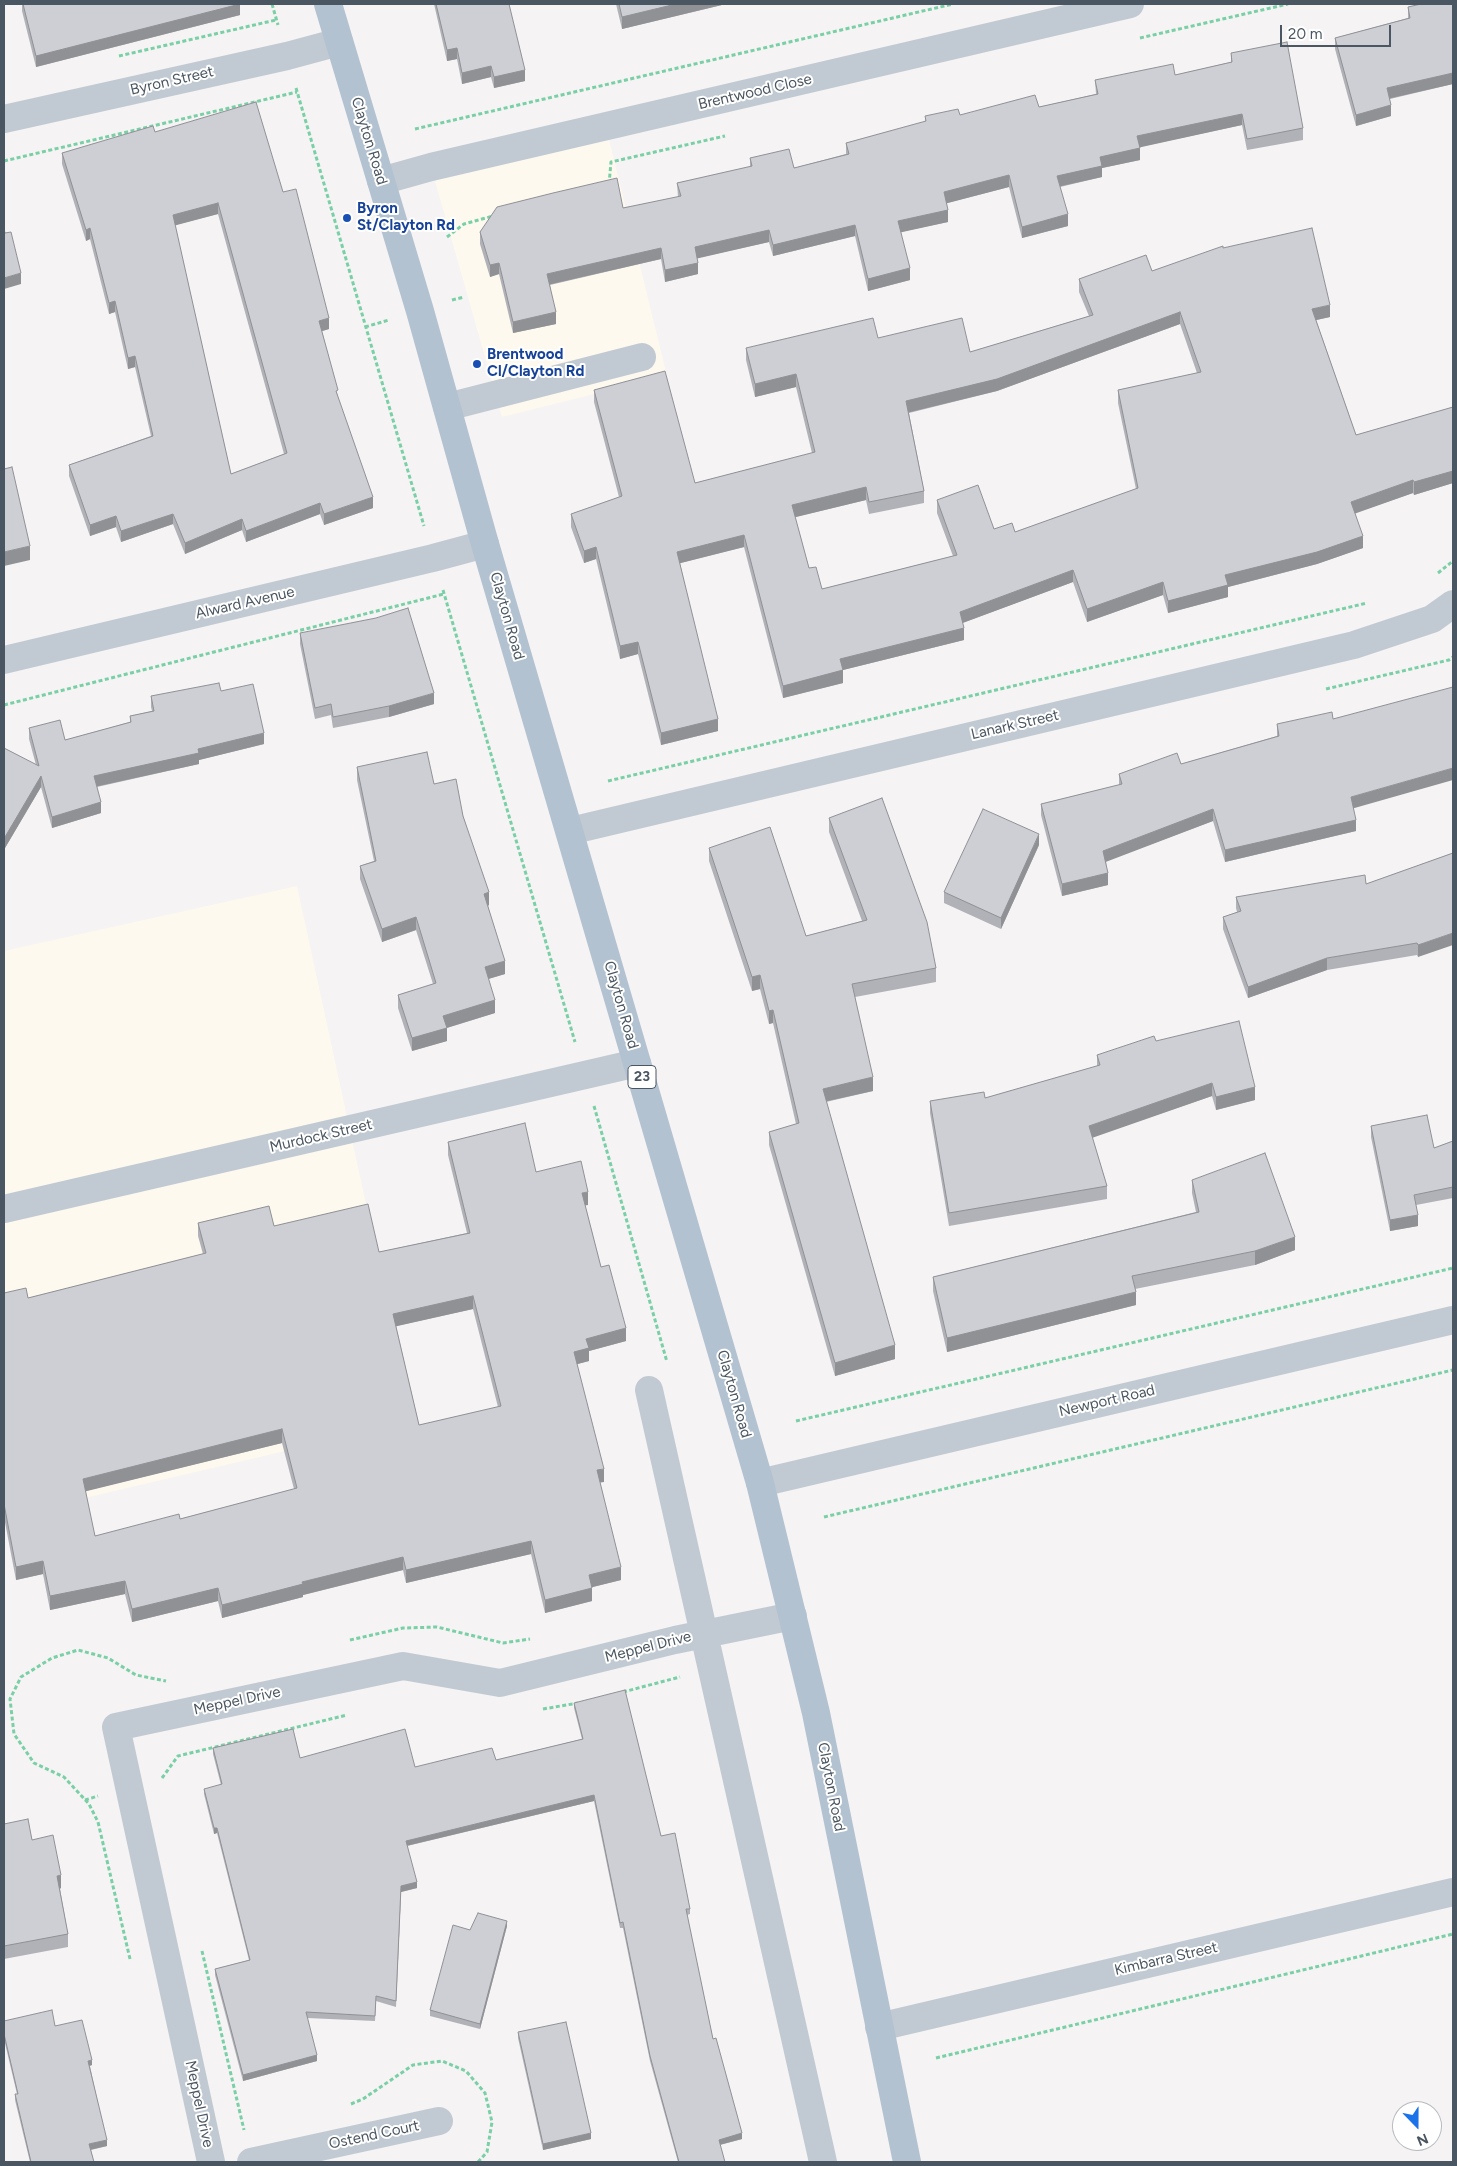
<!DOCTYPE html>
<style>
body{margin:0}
#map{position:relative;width:1457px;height:2166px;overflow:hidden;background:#f5f3f3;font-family:Figtree,sans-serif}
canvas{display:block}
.frame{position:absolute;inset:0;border:5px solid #4a5661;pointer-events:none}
.north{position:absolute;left:1392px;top:2101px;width:50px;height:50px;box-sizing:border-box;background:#fff;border:1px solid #b7bbc0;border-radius:50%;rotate:158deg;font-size:14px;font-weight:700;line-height:20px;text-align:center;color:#4a5661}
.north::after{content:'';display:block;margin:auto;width:18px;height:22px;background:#1a73e8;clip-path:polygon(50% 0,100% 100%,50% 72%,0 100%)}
.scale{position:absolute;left:1280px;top:25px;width:111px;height:22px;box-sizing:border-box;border:2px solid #4a5661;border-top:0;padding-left:6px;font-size:15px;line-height:18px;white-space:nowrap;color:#4a5661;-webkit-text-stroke:4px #fff;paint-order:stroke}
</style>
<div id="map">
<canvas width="1457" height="2166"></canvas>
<div class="frame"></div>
<div class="north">N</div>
<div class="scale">20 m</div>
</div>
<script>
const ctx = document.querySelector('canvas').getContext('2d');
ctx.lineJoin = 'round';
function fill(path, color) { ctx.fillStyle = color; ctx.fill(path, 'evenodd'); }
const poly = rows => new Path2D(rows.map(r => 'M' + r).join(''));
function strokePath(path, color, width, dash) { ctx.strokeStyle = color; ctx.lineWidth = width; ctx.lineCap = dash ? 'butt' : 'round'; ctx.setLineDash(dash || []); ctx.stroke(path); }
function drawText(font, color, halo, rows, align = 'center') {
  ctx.font = font + ' Figtree,sans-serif'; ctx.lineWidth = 4; ctx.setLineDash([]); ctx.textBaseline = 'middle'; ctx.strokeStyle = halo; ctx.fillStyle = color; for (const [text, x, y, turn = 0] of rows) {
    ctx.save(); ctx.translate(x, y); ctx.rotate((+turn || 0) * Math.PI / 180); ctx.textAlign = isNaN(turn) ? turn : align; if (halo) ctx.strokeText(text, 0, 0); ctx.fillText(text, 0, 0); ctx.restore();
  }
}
fill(poly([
 [606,127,667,376,502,417,431,167],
 [297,886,413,1421,72,1501,4,1515,4,951]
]), '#fdf9ef');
strokePath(poly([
 [272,4,278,25],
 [1140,38,1288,4],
 [119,56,276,20],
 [296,88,424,526],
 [415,129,953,4],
 [4,161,297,92],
 [609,184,611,162,725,136],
 [447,237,464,224,493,216],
 [452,300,464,297],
 [365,327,389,320],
 [1438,573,1453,561],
 [443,590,575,1042],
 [1326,689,1449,660,1453,657],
 [4,705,444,594],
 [608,781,1367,603],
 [594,1106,667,1362],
 [796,1421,1453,1268],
 [824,1517,1453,1370],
 [350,1640,403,1628,437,1627,503,1643,530,1639],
 [623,1692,680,1677],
 [543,1709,578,1703],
 [162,1778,178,1756,347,1715],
 [85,1800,98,1796],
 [202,1951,244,2130],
 [130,1959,98,1822,89,1804,64,1777,34,1763,14,1734,10,1699,21,1677,52,1658,78,1650,108,1658,136,1675,166,1681],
 [936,2058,1453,1934],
 [351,2104,363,2099,413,2065,442,2061,466,2071,485,2093,492,2122,487,2152,478,2162]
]), '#7ad0a6', 3, [4, 2.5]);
strokePath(poly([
 [4,119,287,56,339,42],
 [381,181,431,167,1130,4],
 [447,407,642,357],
 [4,660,433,558,485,544],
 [570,831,1354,645,1432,619,1453,604],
 [4,1209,637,1063],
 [649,1390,823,2162],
 [760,1483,1453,1320],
 [879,2027,1453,1892],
 [211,2162,116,1727,403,1666,500,1683,675,1640,793,1616],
 [251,2162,439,2121]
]), '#c1cad2', 28);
strokePath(poly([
 [328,4,420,311,485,544,760,1483,816,1713,907,2162]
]), '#b3c2d1', 28);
fill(poly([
 [22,4,240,4,240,15,36,67,22,11],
 [434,4,509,4,525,81,494,88,491,77,462,84,457,59,447,61],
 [616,4,726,4,622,29],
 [1453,4,1453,84,1390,99,1391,116,1356,126,1335,49,1335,38,1408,18,1408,7],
 [1231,53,1303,128,1303,140,1247,150,1242,125,1139,147,1140,160,1102,168,1102,177,1060,187,1068,226,1022,238,1009,187,947,203,948,222,900,232,910,280,868,291,855,236,773,256,769,242,697,258,698,274,665,282,661,259,550,285,556,324,513,333,499,274,490,277,480,244,480,232,623,208,678,197,677,183,750,167,750,158,794,168,846,154,846,143,925,122,925,116,960,115,1039,107,1096,94,1095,80,1175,75,1231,62],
 [155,132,283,192,329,329,322,331,338,397,373,508,324,525,320,514,246,542,242,530,185,554,173,524,121,542,116,527,90,536,69,476,69,465,151,436,135,367,128,369,115,312,109,314,90,239,86,241,62,164,62,153],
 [218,214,284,454,231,474,175,225],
 [1223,248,1330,317,1316,320,1356,435,1453,407,1453,483,1414,495,1413,493,1355,513,1363,548,1317,564,1228,587,1228,597,1168,613,1163,595,1087,622,1073,582,962,623,964,640,843,670,843,683,783,698,744,547,680,563,718,731,661,745,638,654,620,659,596,559,584,563,571,527,571,514,619,497,594,402,594,390,695,483,812,453,796,387,755,397,746,360,746,348,878,338,970,352,1089,316,1079,292,1079,279,1152,271],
 [1180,324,1197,373,1118,390,1118,403,1136,489,1015,532,994,529,937,500,937,513,953,556,822,589,809,568,795,517,866,500,869,514,924,503,924,491,909,413,997,391],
 [300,633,434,704,389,717,333,728,331,715,315,719,300,644],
 [221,691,264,744,199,760,199,764,97,787,101,813,52,828,41,787,5,848,4,847,4,748,36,765,29,739,29,728,65,740,130,722,130,716,152,711,151,707,151,696],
 [1277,724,1353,808,1356,831,1225,862,1213,821,1106,861,1108,885,1062,896,1041,815,1041,804,1119,785,1119,774,1181,764,1277,736],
 [357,767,434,784,463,816,489,905,488,906,505,974,488,979,495,1013,447,1028,447,1041,412,1051,398,1008,398,995,433,984,416,930,382,942,360,879,360,866,374,861,357,780],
 [829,818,936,968,936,982,855,997,873,1091,826,1102,895,1359,835,1376,769,1145,769,1132,796,1124,773,1023,769,1024,760,989,752,991,709,861,709,848,806,936,862,921,829,832],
 [1039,845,1001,929,944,903,944,892],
 [1453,853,1418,957,1417,955,1327,970,1248,998,1223,929,1223,917,1237,912,1236,908,1236,897,1366,884],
 [1156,1041,1255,1100,1216,1110,1212,1096,1092,1137,1107,1186,1107,1199,949,1226,930,1113,930,1101,985,1098,1097,1066,1097,1055],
 [1371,1126,1434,1148,1453,1141,1453,1198,1416,1205,1418,1226,1390,1231,1371,1137],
 [448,1142,536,1172,588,1205,585,1205,601,1267,626,1341,589,1351,589,1361,577,1364,604,1482,600,1482,621,1580,592,1587,592,1601,545,1613,531,1554,406,1583,403,1570,303,1595,303,1597,222,1618,218,1601,132,1622,125,1594,50,1610,43,1574,16,1580,4,1517,4,1293,28,1298,203,1254,198,1236,198,1223,274,1226,379,1252,467,1233,448,1155],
 [473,1309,498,1407,419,1425,396,1326],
 [282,1443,294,1489,180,1519,95,1536,85,1491],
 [1192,1180,1295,1250,1255,1265,1135,1289,1136,1305,947,1352,933,1291,933,1277,1196,1212,1192,1193],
 [574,1703,661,1836,690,1909,690,1914,687,1915,713,2039,742,2139,720,2145,725,2162,678,2162,650,2061,623,1928,620,1928,594,1801,407,1846,417,1888,401,1892,396,2007,376,2001,375,2021,307,2018,317,2061,243,2081,215,1975,215,1969,249,1960,217,1833,214,1834,204,1794,204,1789,221,1785,213,1754,213,1748,300,1758,415,1767,496,1760,582,1739,574,1708],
 [4,1824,32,1840,61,1888,60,1889,68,1934,68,1947,4,1959],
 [507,1926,480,2029,430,2016,430,2010,470,1930],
 [4,2021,55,2026,92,2065,90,2066,107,2146,91,2150,94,2162,30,2162,15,2100,15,2094,17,2094,4,2039],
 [518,2032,591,2139,543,2150,518,2038]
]), '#b0b2b7');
fill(poly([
 [240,4,240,15,36,67,36,56],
 [676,4,726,4,622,29,622,17],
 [457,48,457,59,447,61,447,50],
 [491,66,491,77,462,84,462,73],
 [525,70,525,81,494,88,494,77],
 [1453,73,1453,84,1387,99,1387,88],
 [1391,105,1391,116,1356,126,1356,115],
 [1242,114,1242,125,1137,148,1137,136],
 [1140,148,1140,160,1102,168,1102,177,1057,187,1057,176,1100,157],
 [1009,175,1009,187,944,204,944,192],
 [218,203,218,214,173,226,173,215],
 [948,210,948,222,898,233,898,221],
 [1068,214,1068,226,1022,238,1022,227],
 [855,225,855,236,773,256,773,245],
 [90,228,90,239,86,241,86,230],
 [769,230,769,242,695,259,695,247],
 [661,248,661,259,547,285,547,274],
 [499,263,499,274,490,277,490,265],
 [698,263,698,274,665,282,665,270],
 [910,268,910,280,868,291,868,279],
 [21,273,21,284,4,289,4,278],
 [115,301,115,312,109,314,109,303],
 [1330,305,1330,317,1312,321,1312,309],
 [556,312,556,324,513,333,513,322],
 [1180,312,1180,324,997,391,906,413,906,401],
 [329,318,329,329,319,332,319,321],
 [135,356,135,367,128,369,128,358],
 [796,374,796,387,755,397,755,384],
 [1453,471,1453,483,1414,495,1414,482],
 [1413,480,1413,493,1351,515,1351,502],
 [866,487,866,500,792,518,792,505],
 [373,497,373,508,324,525,324,514],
 [320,503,320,514,246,542,246,531],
 [173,514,173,524,121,542,121,531],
 [116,516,116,527,90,536,90,525],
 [242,519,242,530,185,554,185,543],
 [744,535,744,547,677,564,677,552],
 [1363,536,1363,548,1317,564,1228,587,1228,597,1168,613,1168,601,1225,575],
 [30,546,30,560,4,566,4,552],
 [596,547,596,559,584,563,584,551],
 [1073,570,1073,582,960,624,960,612],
 [1163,582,1163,595,1087,622,1087,609],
 [964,628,964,640,843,670,843,683,783,698,783,686,840,659],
 [638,642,638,654,620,659,620,646],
 [434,693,434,704,389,717,389,706],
 [718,719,718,731,661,745,661,733],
 [264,733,264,744,199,760,199,764,94,787,94,776,198,749],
 [1453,768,1453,780,1351,809,1351,797],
 [41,776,41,787,5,848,5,837],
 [101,802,101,813,52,828,52,817],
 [1213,809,1213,821,1103,863,1103,851],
 [1356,820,1356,831,1225,862,1225,850],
 [1039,834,1039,845,1001,929,1001,918],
 [1108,873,1108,885,1062,896,1062,884],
 [489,892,489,905,484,907,484,894],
 [416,917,416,930,382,942,382,929],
 [1453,933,1453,945,1418,957,1418,945],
 [1327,958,1327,970,1248,998,1248,987],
 [505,961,505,974,485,980,485,967],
 [760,975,760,989,752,991,752,977],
 [495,1000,495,1013,443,1029,443,1016],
 [773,1010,773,1023,769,1024,769,1011],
 [447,1028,447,1041,412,1051,412,1038],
 [873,1077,873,1091,823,1102,823,1089],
 [1212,1083,1212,1096,1089,1139,1089,1126],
 [1255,1087,1255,1100,1216,1110,1216,1097],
 [588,1192,588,1205,582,1206,582,1193],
 [1418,1215,1418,1226,1390,1231,1390,1220],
 [1295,1237,1295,1250,1255,1265,1255,1251],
 [1136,1292,1136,1305,947,1352,947,1338],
 [473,1296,473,1309,393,1327,393,1314],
 [626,1328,626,1341,589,1351,589,1361,574,1365,574,1352,586,1339],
 [895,1345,895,1359,835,1376,835,1363],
 [282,1429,282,1443,83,1492,83,1479],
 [604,1469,604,1482,597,1483,597,1470],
 [531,1541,531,1554,406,1583,406,1570],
 [403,1557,403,1570,303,1595,303,1597,222,1618,222,1605,302,1582],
 [43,1561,43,1574,16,1580,16,1567],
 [621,1567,621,1580,589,1588,589,1575],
 [125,1581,125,1594,50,1610,50,1596],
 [218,1588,218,1601,132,1622,132,1609],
 [592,1588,592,1601,545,1613,545,1600],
 [594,1795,594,1801,406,1846,406,1841],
 [214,1828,217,1828,217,1833,214,1834],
 [61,1875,61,1888,57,1889,57,1876],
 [417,1882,417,1888,401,1892,396,2007,401,1886],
 [507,1921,507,1926,480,2029,480,2024],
 [317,2055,317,2061,243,2081,243,2075],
 [92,2060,92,2065,88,2066,88,2061],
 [591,2133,591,2139,543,2150,543,2144],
 [742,2133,742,2139,719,2145,719,2140],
 [107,2140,107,2146,89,2150,89,2144]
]), '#909195');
const building = poly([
 [23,4,240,4,36,56,23,4],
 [436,4,509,4,525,70,494,77,491,66,462,73,457,48,447,50,436,4],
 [619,4,676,4,622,17,619,4],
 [1421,4,1453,4,1453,73,1387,88,1391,105,1356,115,1335,38,1410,18,1408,7,1421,4],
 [1287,42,1303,128,1247,139,1242,114,1137,136,1140,148,1100,157,1102,166,1057,176,1068,214,1022,227,1009,175,944,192,948,210,898,221,910,268,868,279,855,225,773,245,769,230,695,247,698,263,665,270,661,248,547,274,556,312,513,322,499,263,490,265,480,232,497,207,553,193,617,178,623,208,681,196,677,183,752,166,750,158,789,149,794,168,849,154,846,143,926,121,925,116,958,109,960,115,1035,95,1039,107,1098,94,1095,80,1173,64,1175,75,1232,62,1231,53,1287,42],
 [256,102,283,192,296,189,329,318,319,321,338,390,336,391,373,497,324,514,320,503,246,531,242,519,185,543,173,514,121,531,116,516,90,525,69,465,153,436,135,356,128,358,115,301,109,303,90,228,86,230,62,153,153,126,155,132,256,102],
 [218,203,287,453,231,474,173,215,218,203],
 [1312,228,1330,305,1312,309,1356,435,1453,407,1453,471,1414,482,1413,480,1351,502,1363,536,1317,552,1225,575,1228,585,1168,601,1163,582,1087,609,1073,570,960,612,964,628,840,659,843,670,783,686,744,535,677,552,718,719,661,733,638,642,620,646,596,547,584,551,571,514,622,496,594,390,665,371,695,483,815,452,796,374,755,384,746,348,873,318,878,338,962,318,970,352,1093,315,1079,279,1146,255,1152,271,1223,246,1223,248,1312,228],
 [1180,312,1201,372,1118,390,1138,488,1015,532,1012,523,994,529,978,485,937,500,957,555,822,589,816,567,809,568,792,505,866,487,869,502,924,491,906,401,997,379,1180,312],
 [4,229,5,233,11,232,21,273,4,278,4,229],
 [12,467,30,546,4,552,4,469,12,467],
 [408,608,434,693,389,706,333,717,331,704,315,708,300,633,376,618,408,608],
 [219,683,221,691,253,684,264,733,198,749,199,753,94,776,101,802,52,817,41,776,5,837,4,836,4,748,39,766,29,728,60,720,65,740,131,722,130,716,154,711,151,696,219,683],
 [1453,687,1453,768,1351,797,1356,820,1225,850,1213,809,1103,851,1108,873,1062,884,1041,804,1122,784,1119,774,1177,753,1181,764,1279,736,1277,724,1332,712,1333,719,1453,687],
 [427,752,434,784,456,779,463,816,489,892,484,894,505,961,485,967,495,1000,443,1016,447,1028,412,1038,398,995,436,983,416,917,382,929,360,866,376,861,357,767,427,752],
 [882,798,927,922,936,968,852,984,873,1077,823,1089,895,1345,835,1363,769,1132,799,1123,773,1010,769,1011,760,975,752,977,709,848,770,827,806,936,867,920,829,818,882,798],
 [983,809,1039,834,1001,918,944,892,983,809],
 [1453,853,1453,933,1418,945,1417,943,1327,958,1248,987,1223,917,1241,911,1236,897,1365,875,1366,884,1453,853],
 [1239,1021,1255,1087,1216,1097,1212,1083,1089,1126,1107,1186,949,1213,930,1101,984,1092,985,1098,1100,1065,1097,1055,1154,1036,1156,1041,1239,1021],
 [1427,1115,1434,1148,1453,1141,1453,1187,1414,1195,1418,1215,1390,1220,1371,1126,1427,1115],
 [525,1123,536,1172,581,1161,588,1192,582,1193,601,1267,609,1265,626,1328,586,1339,589,1348,574,1352,604,1469,597,1470,621,1567,589,1575,592,1588,545,1600,531,1541,406,1570,403,1557,302,1582,303,1584,222,1605,218,1588,132,1609,125,1581,50,1596,43,1561,16,1567,4,1504,4,1293,26,1288,28,1298,206,1253,198,1223,269,1206,274,1226,368,1204,379,1252,470,1233,448,1142,525,1123],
 [473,1296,501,1406,419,1425,393,1314,473,1296],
 [282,1429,297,1488,180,1519,179,1514,95,1536,83,1479,282,1429],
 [1265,1153,1295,1237,1255,1251,1132,1276,1136,1292,947,1338,933,1277,1199,1212,1192,1180,1265,1153],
 [625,1690,661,1836,675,1833,690,1909,686,1909,713,2039,716,2038,742,2133,719,2140,725,2162,679,2162,650,2056,623,1922,620,1923,594,1795,406,1841,417,1882,401,1886,396,2001,376,1996,375,2016,306,2012,317,2055,243,2075,215,1969,250,1960,217,1828,214,1828,204,1789,222,1784,213,1748,293,1729,300,1758,405,1729,415,1767,492,1748,496,1760,583,1739,574,1703,625,1690],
 [28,1819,32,1840,53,1835,61,1875,57,1876,68,1934,4,1946,4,1824,28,1819],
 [478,1913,507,1921,480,2024,430,2010,453,1925,470,1930,478,1913],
 [52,2010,55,2026,82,2020,92,2060,88,2061,107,2140,89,2144,94,2162,31,2162,15,2094,18,2094,4,2034,4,2021,52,2010],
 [566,2022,591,2133,543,2144,518,2032,566,2022]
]);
fill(building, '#cdcfd5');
strokePath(building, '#909195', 1);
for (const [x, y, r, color] of [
 [347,218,5,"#1a4fb4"],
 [477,364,5,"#1a4fb4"]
]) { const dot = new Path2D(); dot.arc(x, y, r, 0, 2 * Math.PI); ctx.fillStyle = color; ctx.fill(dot); strokePath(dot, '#fff', 2); }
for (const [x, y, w] of [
 [642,1077,28]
]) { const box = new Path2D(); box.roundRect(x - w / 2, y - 11.5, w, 23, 4); ctx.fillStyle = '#fff'; ctx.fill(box); strokePath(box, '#4a5661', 1); }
drawText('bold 14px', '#4a5661', null, [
 ["23",642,1077]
]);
drawText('15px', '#4a5661', '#fff', [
 ["Byron Street",172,81,-13],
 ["Brentwood Close",755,92,-13],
 ["Clayton Road",369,141,73],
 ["Alward Avenue",245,603,-13],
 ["Clayton Road",507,616,74],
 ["Lanark Street",1015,725,-13],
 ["Clayton Road",621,1005,74],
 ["Murdock Street",321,1136,-13],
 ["Clayton Road",734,1394,74],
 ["Newport Road",1107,1401,-13],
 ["Meppel Drive",648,1647,-14],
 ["Meppel Drive",237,1701,-12],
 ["Clayton Road",831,1787,79],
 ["Kimbarra Street",1166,1959,-13],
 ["Meppel Drive",199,2104,78],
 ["Ostend Court",374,2135,-12]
]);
drawText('bold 15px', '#164399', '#fff', [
 ["Byron",357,209],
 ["St/Clayton Rd",357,226],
 ["Brentwood",487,355],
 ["Cl/Clayton Rd",487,372]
], 'left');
</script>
